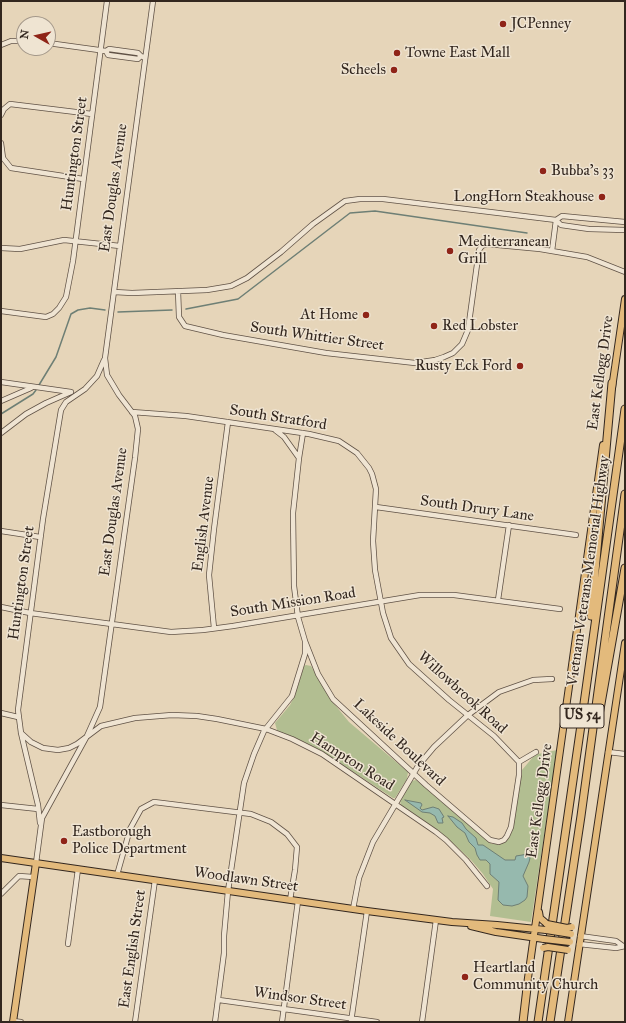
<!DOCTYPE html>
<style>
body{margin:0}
#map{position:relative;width:626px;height:1023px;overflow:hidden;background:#e6d5b9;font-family:"IM FELL Great Primer",serif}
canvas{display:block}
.frame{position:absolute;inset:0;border:2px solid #33271f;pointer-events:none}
.north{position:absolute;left:16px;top:16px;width:40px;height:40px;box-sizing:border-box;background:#efe4d2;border:1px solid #a4988a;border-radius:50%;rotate:278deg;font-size:11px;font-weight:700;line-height:16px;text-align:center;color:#33271f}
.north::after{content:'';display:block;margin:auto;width:14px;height:18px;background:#8f2418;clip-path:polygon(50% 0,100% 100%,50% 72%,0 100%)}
</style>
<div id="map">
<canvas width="626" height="1023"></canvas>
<div class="frame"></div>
<div class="north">N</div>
</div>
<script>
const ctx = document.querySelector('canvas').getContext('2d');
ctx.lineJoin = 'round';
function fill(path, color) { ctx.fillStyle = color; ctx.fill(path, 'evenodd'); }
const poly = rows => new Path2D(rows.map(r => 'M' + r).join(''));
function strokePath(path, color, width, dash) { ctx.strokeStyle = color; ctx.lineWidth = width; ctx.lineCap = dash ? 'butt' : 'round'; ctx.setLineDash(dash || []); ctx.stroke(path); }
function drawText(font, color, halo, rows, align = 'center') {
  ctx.font = font + ' "IM FELL Great Primer",serif'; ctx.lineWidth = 3; ctx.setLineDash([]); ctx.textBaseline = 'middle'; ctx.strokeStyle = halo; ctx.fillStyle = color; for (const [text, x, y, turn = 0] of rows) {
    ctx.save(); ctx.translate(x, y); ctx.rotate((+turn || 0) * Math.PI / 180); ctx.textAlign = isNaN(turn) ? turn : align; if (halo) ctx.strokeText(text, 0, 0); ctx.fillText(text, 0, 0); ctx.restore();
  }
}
fill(poly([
 [306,665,311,666,331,700,349,722,408,772,407,779,395,798,393,798,332,758,299,740,279,733,277,730,275,723,290,705,295,695,304,666],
 [557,750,531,922,490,916,493,889,483,874,471,860,456,846,437,830,401,805,400,801,411,781,416,780,488,841,492,844,501,844,509,838,522,770,533,757,538,754]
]), '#b2be91');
const water = poly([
 [405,800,421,803,422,805,420,808,422,810,433,807,439,809,444,817,442,818,443,823,438,823,435,816,430,813,422,812,405,800],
 [448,816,453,817,462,823,466,829,476,838,478,845,483,845,505,860,515,860,516,856,528,854,530,858,529,862,523,876,528,886,527,897,525,900,519,904,512,906,503,905,498,900,499,882,490,874,490,864,486,860,480,860,477,855,475,848,469,842,465,833,457,827,448,816]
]);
fill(water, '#96b9ae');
strokePath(water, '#6e7f75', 1);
strokePath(poly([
 [186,309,238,299,350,213,375,211,527,233],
 [118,312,172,310],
 [39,385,56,357,71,314,78,310,90,308,105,310],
 [1,414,33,394,36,390]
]), '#6e7f75', 1.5);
const minor = poly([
 [48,43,106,51,109,49,138,53,141,56],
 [1,45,11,41,24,41],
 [106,51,108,55,138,59,141,56,143,57],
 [1,115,4,109,10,104,92,114],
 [1,143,3,158,11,168,83,179],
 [556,220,561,225,589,229,625,230],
 [1,248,20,249,64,240,120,246],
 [552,251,556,220],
 [178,291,179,317,185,326,223,335,326,353,415,363,435,360,444,357,453,353,462,344,468,330,479,250,482,246,487,244,540,249,587,257,625,272],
 [114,292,132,293,207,290,231,286,247,278,281,252,313,224,345,201,360,199,383,199,556,220,562,216,625,222],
 [1,311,46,317,53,314,59,308,66,297,73,261,107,1],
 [1,382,71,392],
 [1,401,31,388],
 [132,412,186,416,309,434,339,441,357,453,369,468,372,474,376,489,373,541,375,570,383,613,391,638,409,664,449,700,494,736,519,762,519,775,511,827,507,836,504,840,499,842,490,840,426,785,333,699,318,674,305,641],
 [1,433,26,414,46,403,71,392],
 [299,458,303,433],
 [376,507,576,535],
 [1,531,40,537],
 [498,600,509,525],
 [1,607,30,613,171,632,203,630,233,626,420,595,454,595,560,609],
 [214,628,209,575,214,529,228,422],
 [1,713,18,717],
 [21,733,31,742,43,748,58,750,69,748,77,744,101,726,135,718,172,715,197,716,217,719,266,729,292,739,322,754,436,832,446,840,466,860,487,886],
 [608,752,625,754],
 [519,762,536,752],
 [1,805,38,809],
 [40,823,38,805,21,733,18,710,43,519,61,410,66,402,85,389,97,376,104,360],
 [36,863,42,818,87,736,100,707,135,458,138,429,135,416,119,395,107,375,105,358,153,1],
 [117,875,130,829,141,809,154,802,251,814,271,822,287,834,297,847,295,870,290,900],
 [1,894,19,876,33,877],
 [353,909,359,878,373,842,418,766,434,747,468,715,499,692,533,680,552,679],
 [580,936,616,941,623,946],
 [68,944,78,869],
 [579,944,616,948,625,946],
 [219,1000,377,1022],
 [13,1021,21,1022],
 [135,1022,155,880],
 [215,1022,224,953,224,936,228,891,244,783,254,754,264,731,292,696,305,654,305,641,298,617,294,586,293,513,299,458,284,437,275,430],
 [282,1022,298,901],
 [351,1022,367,911],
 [422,1022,436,920]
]);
const major = poly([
 [612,388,625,299],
 [1,858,367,911,452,922,497,925,546,930],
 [539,912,540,918,547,924],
 [471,926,496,932,544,939],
 [526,992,603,445],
 [13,1022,36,863],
 [568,1022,625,643]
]);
const highway = poly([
 [591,616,612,383],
 [599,715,625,568],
 [523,1022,527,988],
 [538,1022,581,725,625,409],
 [550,1022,581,816,625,494]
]);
strokePath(minor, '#605246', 6);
strokePath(major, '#33271f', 8);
strokePath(highway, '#33271f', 9);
strokePath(minor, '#efe4d2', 4.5);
strokePath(major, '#e3ba7c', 6);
strokePath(highway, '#e3ba7c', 7);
const majorBridge = poly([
 [547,924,567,928,572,927],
 [546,930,571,934],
 [544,939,570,942],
 [543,948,548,947,568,950]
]);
strokePath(majorBridge, '#33271f', 8, []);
strokePath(majorBridge, '#e3ba7c', 6);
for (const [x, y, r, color] of [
 [503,24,4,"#8f2418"],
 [397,53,4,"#8f2418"],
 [394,70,4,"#8f2418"],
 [543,171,4,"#8f2418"],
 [602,197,4,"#8f2418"],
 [450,251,4,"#8f2418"],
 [366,315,4,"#8f2418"],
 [434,326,4,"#8f2418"],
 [520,366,4,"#8f2418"],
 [64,841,4,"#8f2418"],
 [465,977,4,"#8f2418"]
]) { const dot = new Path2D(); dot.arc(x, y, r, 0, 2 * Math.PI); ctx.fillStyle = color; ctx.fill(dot); strokePath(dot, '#efe4d2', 1.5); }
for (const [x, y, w] of [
 [582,716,44]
]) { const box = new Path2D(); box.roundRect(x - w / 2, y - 12, w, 24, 3); ctx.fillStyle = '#efe4d2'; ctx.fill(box); strokePath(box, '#33271f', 1); }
drawText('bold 14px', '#33271f', null, [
 ["US 54",582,716]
]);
drawText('15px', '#33271f', '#efe4d2', [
 ["JCPenney",511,24],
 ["Towne East Mall",405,53],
 ["Scheels",386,70,"right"],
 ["Bubba's 33",551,171],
 ["LongHorn Steakhouse",594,197,"right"],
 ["Mediterranean",458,242],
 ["Grill",458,259],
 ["At Home",358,315,"right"],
 ["Red Lobster",442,326],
 ["Rusty Eck Ford",512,366,"right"],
 ["Eastborough",72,832],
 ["Police Department",72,849],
 ["Heartland",473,968],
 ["Community Church",473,985]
], 'left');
drawText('15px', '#33271f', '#efe4d2', [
 ["Huntington Street",75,154,-82],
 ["East Douglas Avenue",114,188,-82],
 ["South Whittier Street",317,337,8],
 ["East Kellogg Drive",601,373,-82],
 ["South Stratford",278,418,9],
 ["South Drury Lane",477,509,8],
 ["East Douglas Avenue",114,512,-82],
 ["English Avenue",204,524,-83],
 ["Vietnam Veterans Memorial Highway",589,571,-82],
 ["Huntington Street",22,583,-82],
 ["South Mission Road",293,603,-9],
 ["Willowbrook Road",462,693,42],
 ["Lakeside Boulevard",399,743,43],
 ["Hampton Road",352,762,32],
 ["East Kellogg Drive",540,801,-82],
 ["Woodlawn Street",246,880,8],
 ["East English Street",133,949,-82],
 ["Windsor Street",300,999,8]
]);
</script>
